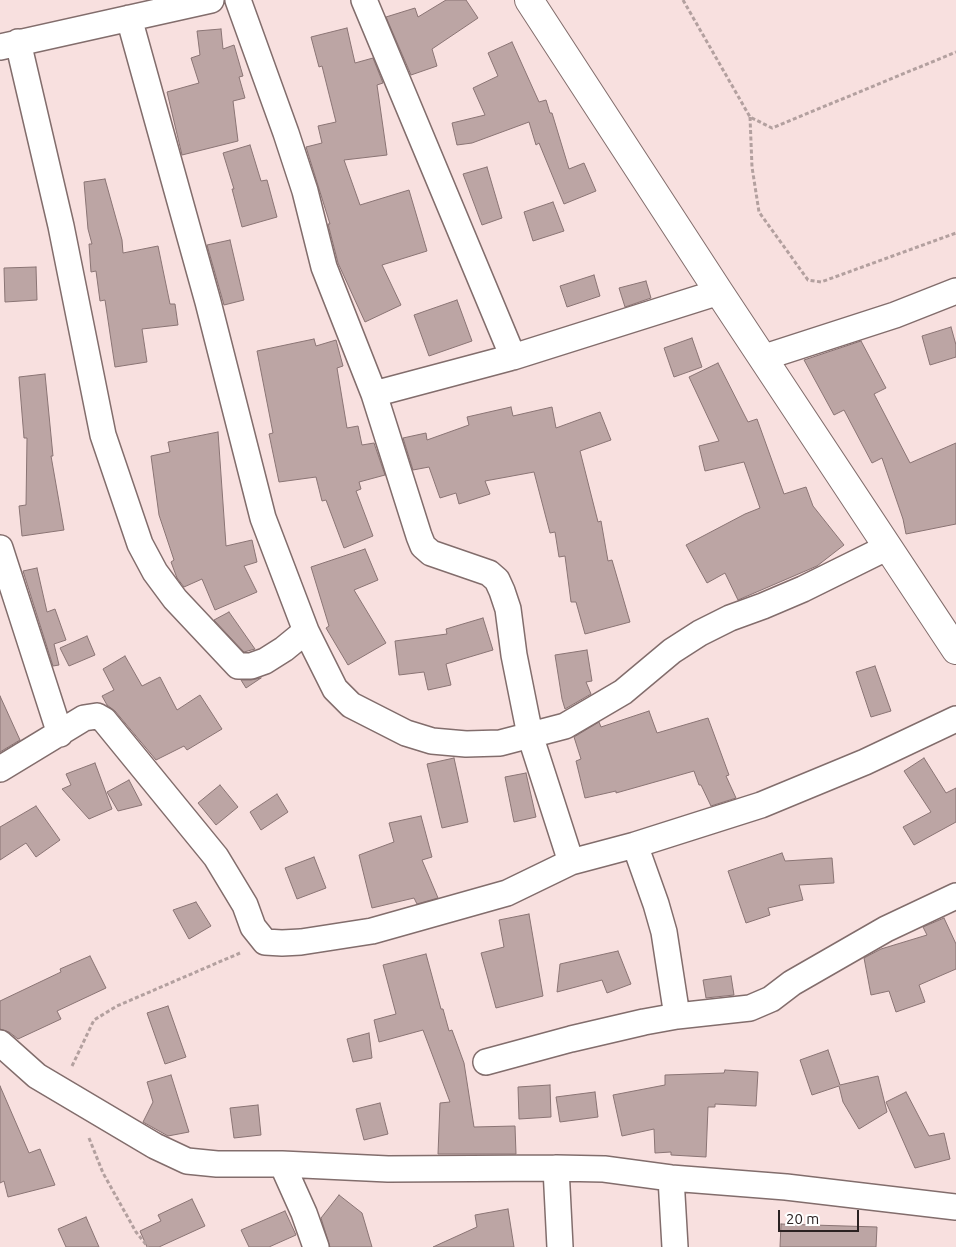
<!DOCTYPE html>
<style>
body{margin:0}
#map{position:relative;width:956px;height:1247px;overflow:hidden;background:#f8e0df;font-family:Ubuntu,sans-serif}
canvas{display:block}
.scale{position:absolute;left:778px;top:1210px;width:81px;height:22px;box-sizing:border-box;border:2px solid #2a2121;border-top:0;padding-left:6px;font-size:15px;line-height:18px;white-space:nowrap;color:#2a2121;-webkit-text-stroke:4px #fff;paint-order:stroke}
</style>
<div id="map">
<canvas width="956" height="1247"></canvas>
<div class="scale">20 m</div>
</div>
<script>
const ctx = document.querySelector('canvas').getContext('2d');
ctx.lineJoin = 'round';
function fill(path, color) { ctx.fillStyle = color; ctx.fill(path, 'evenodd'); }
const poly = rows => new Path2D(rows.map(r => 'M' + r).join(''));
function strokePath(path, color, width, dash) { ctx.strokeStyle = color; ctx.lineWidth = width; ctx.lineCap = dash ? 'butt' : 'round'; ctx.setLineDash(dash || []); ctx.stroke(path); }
const building = poly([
 [446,0,466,0,478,18,432,49,437,66,411,75,386,17,415,8,418,17,446,0],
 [347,28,355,63,373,58,383,83,377,85,387,155,344,160,360,205,409,190,427,251,382,265,401,305,365,322,338,263,328,224,330,224,306,147,322,143,318,126,336,122,322,66,319,67,311,37,347,28],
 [221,29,223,49,234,45,243,76,239,77,245,98,233,101,238,141,182,155,167,92,199,83,191,58,200,55,197,31,221,29],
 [512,42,539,102,546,100,550,113,552,113,569,169,584,163,596,191,564,204,539,143,536,145,529,122,472,143,457,145,452,123,485,115,473,88,498,76,488,53,512,42],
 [250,145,261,181,267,180,277,217,242,227,232,189,234,189,223,153,250,145],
 [487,167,502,218,482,225,463,174,487,167],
 [105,179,122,240,123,253,158,246,170,304,175,304,178,325,142,329,147,362,115,367,105,300,100,301,96,271,91,272,89,244,92,244,88,229,84,182,105,179],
 [553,202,564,231,533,241,524,212,553,202],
 [230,240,244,300,224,305,207,245,230,240],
 [36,267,37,300,5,302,4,268,36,267],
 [594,275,600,296,567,307,560,286,594,275],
 [646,281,651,298,625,307,619,288,646,281],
 [457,300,472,341,429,356,414,315,457,300],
 [951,327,956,345,956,357,930,365,922,336,951,327],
 [692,338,702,367,674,377,664,348,692,338],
 [314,339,316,346,336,340,343,366,337,368,347,428,358,426,362,445,374,443,385,475,359,482,361,489,356,491,373,536,344,548,326,500,322,501,316,477,279,482,269,434,273,433,257,351,314,339],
 [861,341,886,388,874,394,910,463,956,443,956,524,906,534,903,519,882,458,872,463,844,410,834,415,804,360,861,341],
 [718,363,748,422,757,419,784,494,806,487,813,506,844,545,817,566,738,600,725,573,707,583,686,545,745,514,760,508,744,462,705,471,699,446,719,441,689,377,718,363],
 [45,374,53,456,51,456,64,530,22,536,19,506,26,505,27,438,24,438,19,377,45,374],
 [511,407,513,416,552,407,556,428,600,412,611,440,580,451,598,522,601,521,608,561,612,560,630,622,585,634,576,602,571,602,565,556,559,557,555,532,550,533,534,472,485,481,490,494,459,504,456,493,440,498,429,467,413,470,403,438,426,433,427,440,469,425,467,417,511,407],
 [218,432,226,546,252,540,257,562,244,566,257,592,215,610,202,579,184,587,177,578,171,562,174,560,159,515,151,456,170,452,168,442,218,432],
 [365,549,378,580,354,590,386,643,348,665,326,628,329,626,311,567,365,549],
 [37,568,47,612,55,609,66,640,54,644,59,665,53,666,23,571,37,568],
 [229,612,255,649,244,652,214,620,229,612],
 [483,618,493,650,446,664,451,685,428,690,424,672,399,675,395,641,447,634,446,629,483,618],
 [87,636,95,655,69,666,60,648,87,636],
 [587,650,592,681,586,682,591,694,565,709,562,699,555,655,587,650],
 [125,656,142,686,160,677,177,710,200,695,222,729,187,750,184,746,156,760,115,711,107,705,102,696,114,690,103,669,125,656],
 [875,666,891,711,871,717,856,672,875,666],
 [261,678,246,688,241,680,251,680,261,678],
 [0,696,20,740,0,752,0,696],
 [649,711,657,733,708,718,729,775,726,776,736,798,711,806,701,785,699,785,694,771,616,793,616,791,585,798,576,761,581,759,574,737,599,722,601,727,649,711],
 [454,758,468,822,442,828,427,764,454,758],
 [924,758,946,793,956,788,956,822,914,845,903,827,931,812,904,771,924,758],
 [95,763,112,809,89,819,62,789,71,785,66,774,95,763],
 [526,773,536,817,514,822,505,777,526,773],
 [129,780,142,805,118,811,107,792,129,780],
 [220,785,238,807,216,825,198,803,220,785],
 [277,794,288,812,261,830,250,812,277,794],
 [36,806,60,840,36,857,26,843,0,860,0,827,36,806],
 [421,816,432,857,422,860,438,898,417,904,414,898,372,908,359,855,394,842,389,823,421,816],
 [782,853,785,861,832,858,834,883,799,885,803,900,768,908,770,915,746,923,728,871,782,853],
 [314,857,326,888,297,899,285,868,314,857],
 [196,902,211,926,189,939,173,910,196,902],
 [529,914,543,996,496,1008,481,953,504,947,499,920,529,914],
 [944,918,956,944,956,969,919,985,925,1002,896,1012,889,991,871,995,864,958,881,949,927,935,923,927,944,918],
 [618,951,631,984,607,993,602,980,557,992,560,964,618,951],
 [426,954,441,1009,443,1009,449,1031,452,1030,464,1063,474,1127,515,1126,516,1154,438,1154,440,1103,450,1102,423,1030,379,1042,374,1020,396,1014,383,965,426,954],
 [90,956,106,988,57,1011,61,1019,18,1039,9,1032,0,1029,0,1001,61,972,60,969,90,956],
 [731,976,734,995,706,998,703,980,731,976],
 [168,1006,186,1057,165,1064,147,1013,168,1006],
 [369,1033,372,1058,353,1062,347,1039,369,1033],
 [828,1050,840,1085,878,1076,887,1112,859,1129,843,1102,839,1086,812,1095,800,1060,828,1050],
 [725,1070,758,1072,756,1106,715,1104,715,1107,708,1107,706,1157,671,1155,671,1152,655,1153,654,1129,622,1136,613,1095,665,1085,665,1075,724,1073,725,1070],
 [171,1075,189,1132,168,1136,143,1122,153,1102,147,1082,171,1075],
 [550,1085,551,1117,519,1119,518,1087,550,1085],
 [0,1086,29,1153,40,1149,55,1185,8,1197,4,1181,0,1183,0,1086],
 [595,1092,598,1117,560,1122,556,1097,595,1092],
 [906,1092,929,1136,944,1133,950,1159,915,1168,886,1102,906,1092],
 [380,1103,388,1134,364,1140,356,1109,380,1103],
 [258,1105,261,1135,234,1138,230,1108,258,1105],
 [339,1195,362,1213,372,1247,330,1247,321,1218,339,1195],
 [192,1199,205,1226,159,1247,147,1247,140,1231,161,1221,158,1215,192,1199],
 [508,1209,514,1247,433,1247,477,1227,475,1215,508,1209],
 [285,1211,296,1235,269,1247,249,1247,241,1230,285,1211],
 [86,1217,99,1247,66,1247,58,1229,86,1217],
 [781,1224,877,1227,876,1247,780,1247,781,1224]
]);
fill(building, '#bca5a4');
strokePath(building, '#8a7474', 1);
const street = poly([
 [238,0,286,133,305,191,324,267,374,394,419,536,423,546,431,553,489,573,497,580,502,591,508,609,514,655,530,735,571,862],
 [364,0,513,357],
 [129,18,208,302,263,518,306,631,335,689,351,705,406,733,432,741,466,744,500,743,565,726,623,692,672,651,700,633,730,618,763,606,803,589,888,547],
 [18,42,61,226,103,435,140,544,155,572,175,599,238,666,251,666,265,661,284,649,306,631],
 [0,47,211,0],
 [762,358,895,315,956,291],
 [374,394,513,357,719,292],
 [0,548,60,734],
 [0,769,84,718,97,716,104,720,216,857,245,905,253,927,265,942,282,943,301,942,372,931,507,893,571,862,635,845,656,904,664,932,677,1016],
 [635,845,761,805,865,762,956,719],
 [0,1043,37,1076,155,1146,187,1161,217,1164,282,1164,388,1169,556,1168,604,1169,671,1178,786,1187,956,1207],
 [486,1062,571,1039,644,1022,677,1016,750,1008,771,999,792,983,886,929,956,896],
 [282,1164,304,1213,316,1247],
 [556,1168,560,1247],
 [671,1178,675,1247]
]);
const secondary = poly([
 [529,0,719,292,956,650]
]);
strokePath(street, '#826d6c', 28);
strokePath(secondary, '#826d6c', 30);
strokePath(poly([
 [683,0,750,117,772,128,956,52],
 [750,117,752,167,759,212,808,280,821,282,956,233],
 [72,1066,94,1020,117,1006,240,953],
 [89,1138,103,1173,136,1232,148,1247]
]), '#b3a09f', 3, [4, 2.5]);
strokePath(street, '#fff', 25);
strokePath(secondary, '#fff', 28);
</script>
